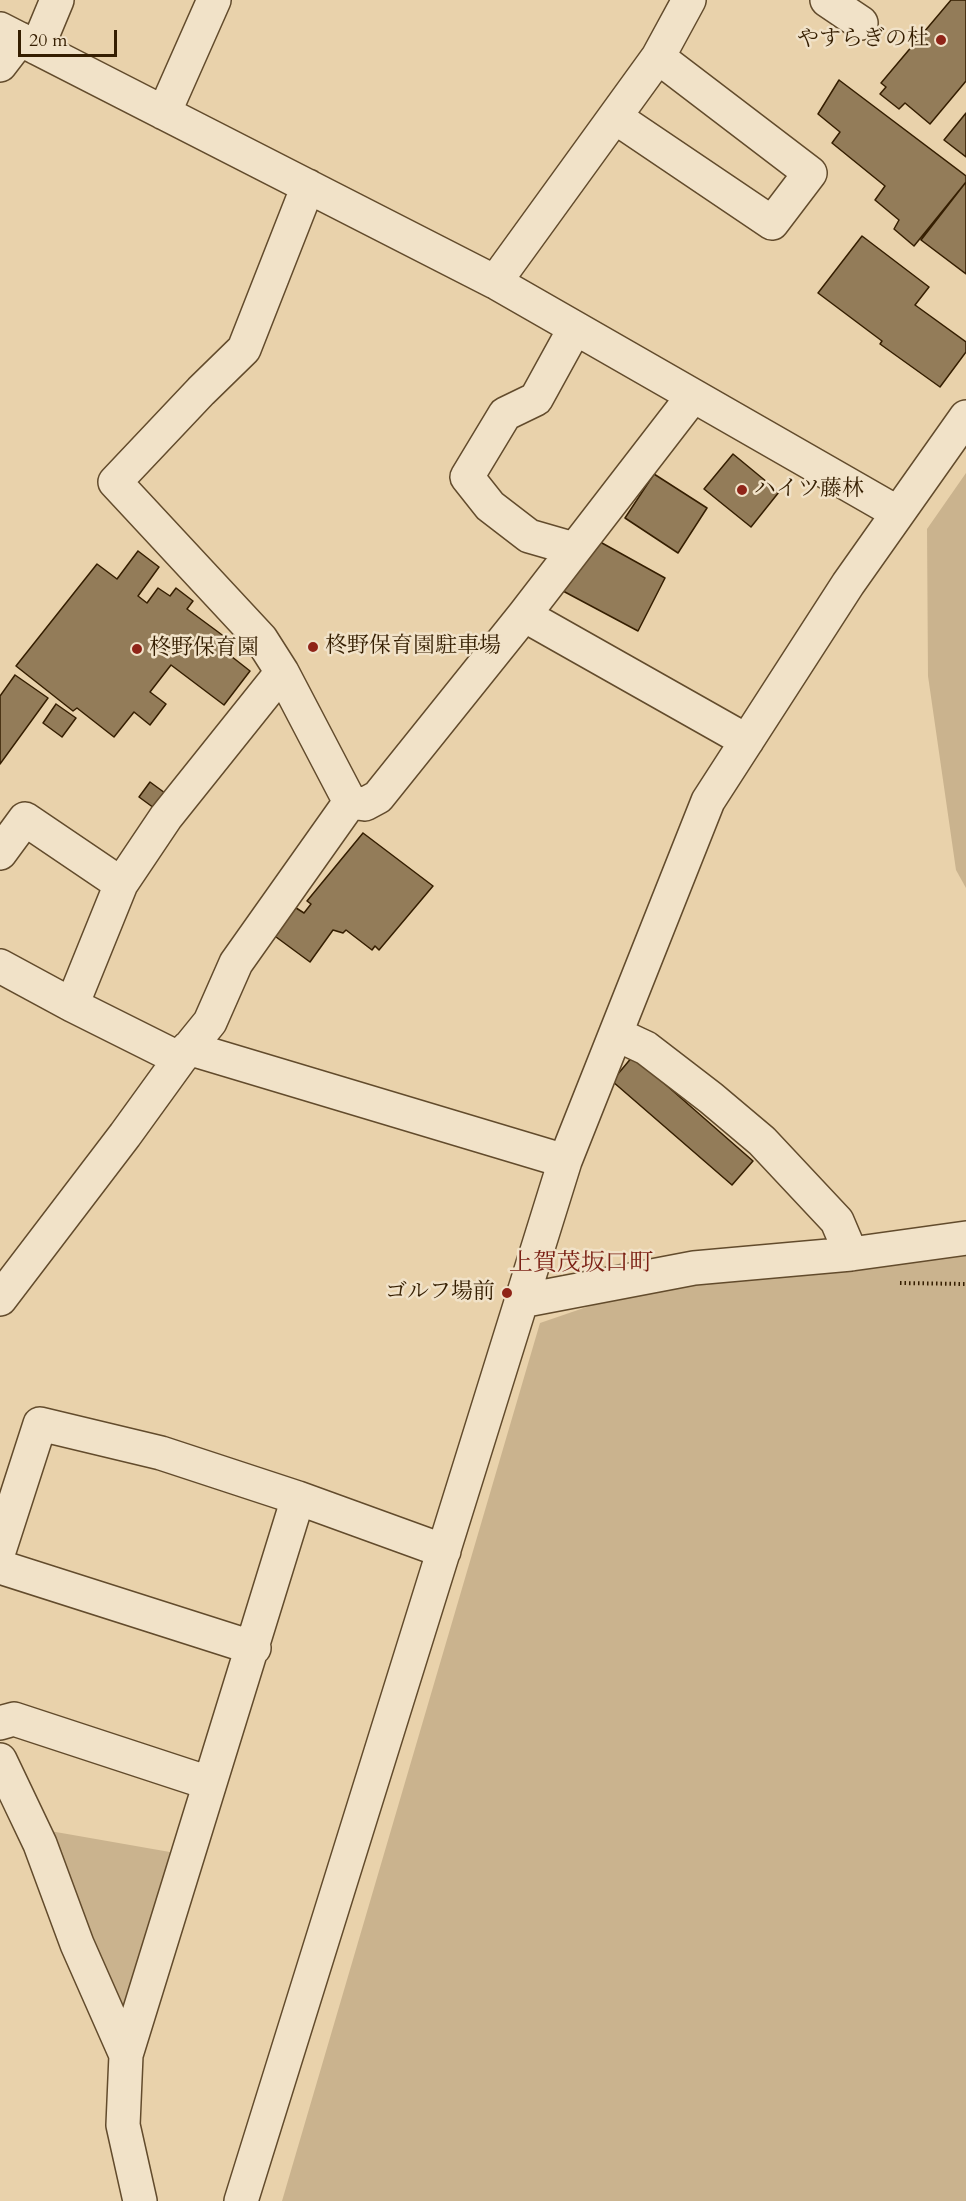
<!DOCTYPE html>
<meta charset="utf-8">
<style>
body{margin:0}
#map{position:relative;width:966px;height:2201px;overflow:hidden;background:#e9d2ab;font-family:Cardo,serif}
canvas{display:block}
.scale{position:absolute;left:18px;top:30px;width:99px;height:27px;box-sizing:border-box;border:3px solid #351e01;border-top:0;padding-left:8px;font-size:18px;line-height:21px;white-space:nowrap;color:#351e01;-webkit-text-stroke:4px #f1e2c8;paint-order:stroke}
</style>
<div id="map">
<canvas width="966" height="2201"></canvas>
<div class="scale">20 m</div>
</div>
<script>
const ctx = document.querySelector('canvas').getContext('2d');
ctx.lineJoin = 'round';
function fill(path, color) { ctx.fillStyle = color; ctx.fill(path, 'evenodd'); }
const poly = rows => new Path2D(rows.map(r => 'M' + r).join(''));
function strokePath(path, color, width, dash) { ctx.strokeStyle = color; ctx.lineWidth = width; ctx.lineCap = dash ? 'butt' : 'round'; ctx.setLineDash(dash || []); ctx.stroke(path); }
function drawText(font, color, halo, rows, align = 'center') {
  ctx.font = font + ' Cardo,"Noto Serif JP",serif'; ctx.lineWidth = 5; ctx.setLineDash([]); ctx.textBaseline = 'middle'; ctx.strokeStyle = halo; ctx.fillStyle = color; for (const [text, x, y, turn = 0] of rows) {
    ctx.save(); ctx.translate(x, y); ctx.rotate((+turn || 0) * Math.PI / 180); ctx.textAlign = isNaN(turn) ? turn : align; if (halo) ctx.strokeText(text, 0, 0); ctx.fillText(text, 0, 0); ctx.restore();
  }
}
fill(poly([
 [966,473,966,888,956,870,928,676,927,529],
 [966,1252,966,2201,282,2201,540,1323,610,1299,691,1282],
 [33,1828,187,1855,131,2038]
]), '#cab38e');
const building = poly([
 [951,0,966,0,966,81,930,124,905,103,899,109,880,94,886,87,881,83,951,0],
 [839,80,966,176,966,182,914,246,894,229,899,220,875,200,885,186,832,143,840,132,818,114,839,80],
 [966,113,966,157,944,140,966,113],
 [966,182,966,274,921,240,966,182],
 [862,236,929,287,915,305,966,342,966,352,940,387,880,344,882,341,818,293,862,236],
 [733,454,779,492,751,527,704,489,733,454],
 [654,474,707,508,678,553,625,518,654,474],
 [593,538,665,578,638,631,563,591,593,538],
 [138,551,159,567,138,596,147,603,158,588,170,596,176,588,193,601,187,609,229,640,222,649,250,671,224,705,171,665,150,692,166,704,150,725,134,712,114,737,77,708,73,711,16,666,97,564,117,579,138,551],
 [15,675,48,698,0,764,0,696,15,675],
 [56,704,76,718,62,737,43,723,56,704],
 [150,782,165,793,154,808,139,797,150,782],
 [363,833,433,886,379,950,375,946,372,950,346,930,343,933,333,930,310,962,272,934,293,906,304,913,311,904,307,901,363,833],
 [633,1056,753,1161,732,1185,612,1081,633,1056]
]);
fill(building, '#937c59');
strokePath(building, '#351e01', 1.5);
const minor = poly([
 [827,0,861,23],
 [0,29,495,282,898,513],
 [37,48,57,0],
 [0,65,20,39],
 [164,113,214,0],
 [615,117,772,223,810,173,658,57],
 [308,186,244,349,201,391,115,482,261,639,282,672,350,802],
 [495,282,658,57,689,0],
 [574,549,529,536,490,506,467,477,505,414,536,399,575,328],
 [524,615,747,741],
 [350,802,365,804,378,797,524,615,693,396],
 [0,853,25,819,121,884],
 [0,966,72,1005,180,1059],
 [72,1005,121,884,166,817,282,672],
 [616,1034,646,1048,711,1098,762,1141,837,1221,851,1254],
 [188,1048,565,1161],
 [0,1299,125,1135,180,1059,210,1022,236,963,350,802],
 [521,1301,694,1268,851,1254,966,1238],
 [0,1548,40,1424,161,1453,298,1498,444,1551],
 [0,1567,254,1648],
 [0,1723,14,1719,209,1783],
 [0,1760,40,1844,77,1944,126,2055,123,2125,140,2201],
 [126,2055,298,1498],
 [241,2201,565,1161,708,801,848,584,966,417]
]);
strokePath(minor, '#624b2c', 36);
strokePath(poly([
 [900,1283,966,1284]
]), '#351e01', 4, [1.5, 3]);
strokePath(minor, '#f1e2c8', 33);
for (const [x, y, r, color] of [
 [941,40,6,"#8f2418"],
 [742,490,6,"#8f2418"],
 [313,647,6,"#8f2418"],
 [137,649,6,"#8f2418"],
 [507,1293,6,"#8f2418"]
]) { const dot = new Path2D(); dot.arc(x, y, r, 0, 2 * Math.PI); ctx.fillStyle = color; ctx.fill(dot); strokePath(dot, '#f1e2c8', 2); }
drawText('22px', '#351e01', '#f1e2c8', [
 ["やすらぎの杜",929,40,"right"],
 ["ハイツ藤林",754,490],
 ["柊野保育園駐車場",325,647],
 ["柊野保育園",149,649],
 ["ゴルフ場前",495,1293,"right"]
], 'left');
drawText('24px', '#7a1f14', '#f1e2c8', [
 ["上賀茂坂口町",581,1264]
]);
</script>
